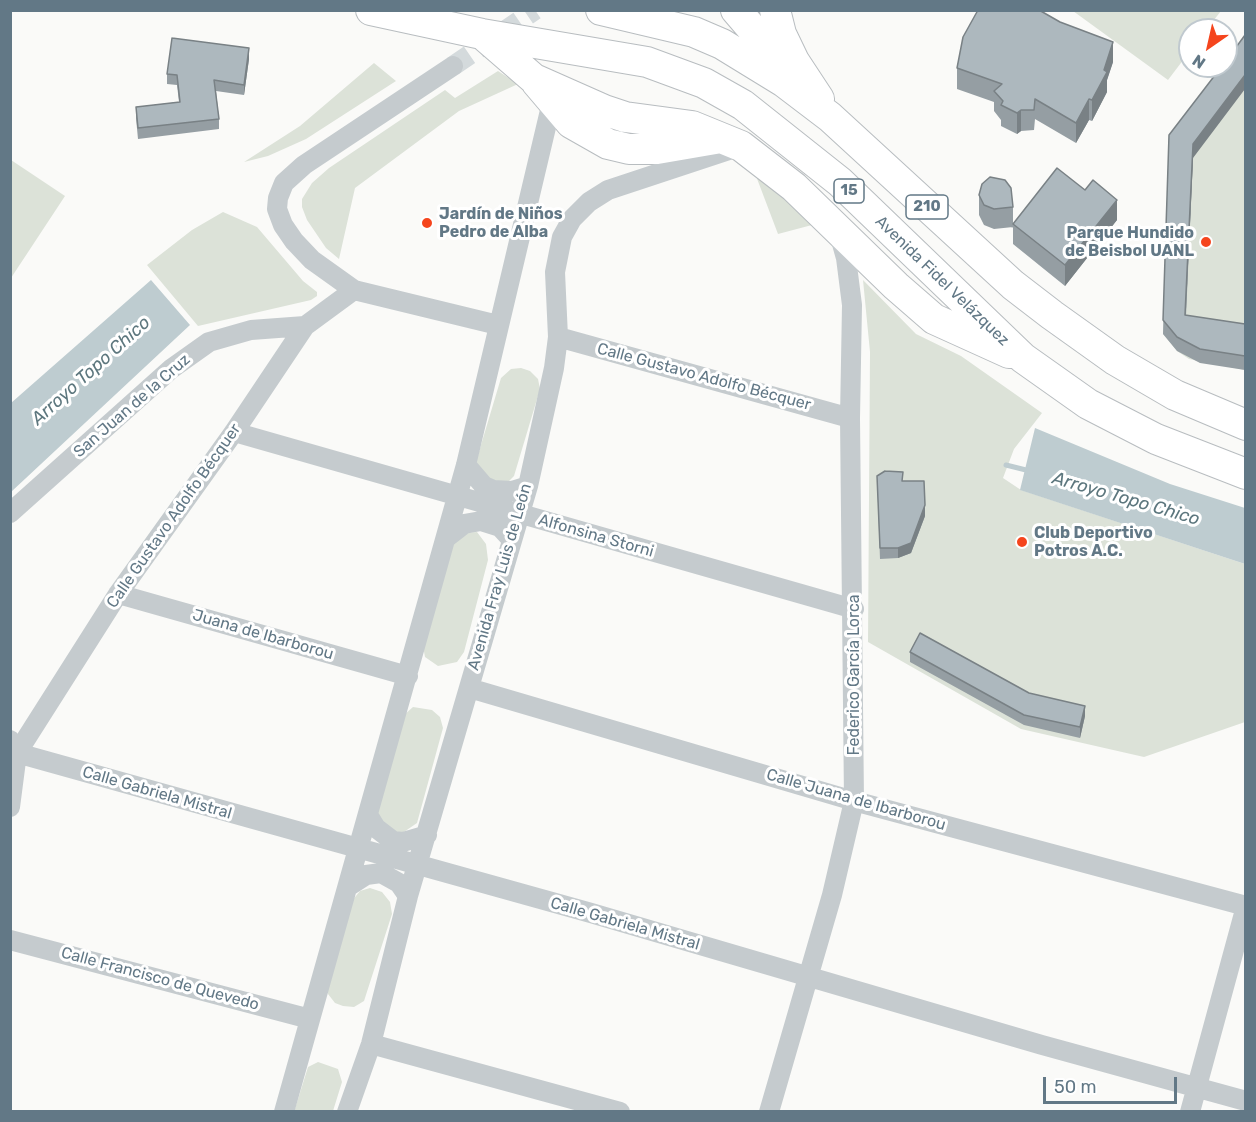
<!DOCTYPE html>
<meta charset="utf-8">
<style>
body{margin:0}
#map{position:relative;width:1256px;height:1122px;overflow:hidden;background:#fafaf8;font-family:Rubik,sans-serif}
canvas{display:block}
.frame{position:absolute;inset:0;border:12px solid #627886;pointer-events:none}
.north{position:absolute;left:1178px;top:18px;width:60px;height:60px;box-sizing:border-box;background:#fff;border:2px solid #c0c9cf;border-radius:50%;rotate:214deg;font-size:16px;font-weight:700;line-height:24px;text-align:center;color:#627886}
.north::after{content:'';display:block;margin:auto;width:21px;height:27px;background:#f5451d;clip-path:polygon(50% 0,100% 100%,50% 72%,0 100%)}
.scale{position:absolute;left:1043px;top:1077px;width:134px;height:27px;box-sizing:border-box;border:3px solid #627886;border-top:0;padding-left:8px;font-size:18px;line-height:21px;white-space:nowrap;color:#627886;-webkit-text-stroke:4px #fff;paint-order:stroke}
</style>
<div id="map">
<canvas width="1256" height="1122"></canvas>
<div class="frame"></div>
<div class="north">N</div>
<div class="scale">50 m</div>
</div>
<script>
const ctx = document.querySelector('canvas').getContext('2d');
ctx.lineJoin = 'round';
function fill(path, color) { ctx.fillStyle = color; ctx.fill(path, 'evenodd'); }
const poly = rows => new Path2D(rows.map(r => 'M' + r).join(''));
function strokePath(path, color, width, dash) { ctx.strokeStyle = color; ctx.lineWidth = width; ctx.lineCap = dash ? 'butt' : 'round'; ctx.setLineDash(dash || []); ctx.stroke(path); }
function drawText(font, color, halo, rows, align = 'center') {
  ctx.font = font + ' Rubik,sans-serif'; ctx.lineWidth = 6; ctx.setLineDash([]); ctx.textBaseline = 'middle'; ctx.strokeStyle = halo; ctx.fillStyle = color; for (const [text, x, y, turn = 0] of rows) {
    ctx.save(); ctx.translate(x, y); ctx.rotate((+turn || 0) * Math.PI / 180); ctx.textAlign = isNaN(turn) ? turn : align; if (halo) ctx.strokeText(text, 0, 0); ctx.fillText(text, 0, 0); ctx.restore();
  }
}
fill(poly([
 [1073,11,1221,11,1206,30,1190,30,1190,51,1168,80],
 [1245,49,1245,370,1189,359,1177,351,1163,334,1169,149],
 [374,63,396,81,306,139,268,156,244,162,300,126],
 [498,71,518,84,459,111,355,188,339,259,326,248,307,220,302,207,302,199,312,183,329,168,445,90,455,98],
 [11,160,65,196,11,278],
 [756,176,776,191,812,225,778,234],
 [223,212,257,227,303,281,317,292,317,296,311,300,198,326,147,265,192,230],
 [863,280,916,334,961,356,1042,413,1014,449,1003,478,1021,490,1245,564,1245,722,1144,757,1021,729,868,642,870,352],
 [521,368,530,371,538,379,540,389,514,476,508,482,492,485,475,465,501,378,511,369],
 [477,532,486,544,488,560,464,652,457,662,438,666,425,657,423,646,448,550,463,533],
 [413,707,432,710,440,717,443,728,417,823,401,834,391,833,375,813,404,715],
 [370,888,382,892,390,902,392,914,364,1001,354,1007,343,1006,335,1003,328,994,327,983,351,902,360,891],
 [318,1062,338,1069,342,1082,333,1111,294,1112,308,1067]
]), '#dce2d8');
fill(poly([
 [151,280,190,325,11,492,11,403],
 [1035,428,1170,484,1245,508,1245,564,1020,490]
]), '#beccd0');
strokePath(poly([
 [1006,465,1030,471]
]), '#beccd0', 5);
strokePath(poly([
 [453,66,535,10]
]), '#d4dadc', 20, [20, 10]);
const highway = poly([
 [371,10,482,34,647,62,704,83,743,105,840,182,1023,358,1088,404,1156,439,1246,474],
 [601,10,694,32,722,44,784,82,830,117,1013,285,1052,315,1115,360,1175,395,1246,425],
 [736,10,760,38,780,74],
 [775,10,781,34,794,61,819,99],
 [482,34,534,79,604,110,625,117,692,126,741,146,794,187,896,286,934,319,1009,353],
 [537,83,571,123,608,144,629,149,657,149,721,138]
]);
strokePath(highway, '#b8bdc0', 32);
strokePath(poly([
 [453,66,304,165,284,183,278,198,277,209,283,225,294,241,312,260,354,290,498,325],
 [558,337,850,418],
 [234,432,854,609],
 [466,465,484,486,493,490,512,491,528,486],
 [10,513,171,369,209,342,251,330,305,326],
 [446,538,464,524,481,521,500,527,512,540],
 [118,594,408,676],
 [469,688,854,801,1246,906],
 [10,740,17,753,591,913,1042,1045,1246,1101],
 [10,756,17,753,118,594,234,432,305,326,354,290],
 [10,807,17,753],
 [368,815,376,828,393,841,403,842,427,835],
 [349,886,366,875,381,873,399,883,408,896],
 [10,940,310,1019],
 [371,1044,620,1112],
 [284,1112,466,465,552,102],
 [347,1112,371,1044,408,896,528,486,554,368,558,337,555,272,562,237,572,219,589,202,608,190,741,146],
 [769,1112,832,895,854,801,850,418,852,305,846,258,839,233],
 [1190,1112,1246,906]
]), '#c5cbce', 20);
strokePath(highway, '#fff', 30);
fill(poly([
 [249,59,244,95,216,91,219,119,219,129,138,139,136,118,136,107,179,102,177,85,167,84,167,74],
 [1113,62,1107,80,1107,92,1092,121,1089,120,1076,143,1035,119,1034,130,1021,131,1017,134,1001,126,1001,120,994,111,994,102,957,89,957,68],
 [1169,135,1193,158,1186,316,1245,324,1245,370,1200,363,1177,351,1163,334],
 [1085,190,1117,220,1065,286,1013,244,1013,224],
 [979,195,1013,207,1013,227,994,229,984,225,979,215],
 [877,476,903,481,925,516,911,553,898,558,880,559],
 [910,652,1029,693,1085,716,1080,738,1024,725,910,662]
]), '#959ea3');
fill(poly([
 [1113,42,1113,62,1107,80,1107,92,1092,121,1092,100],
 [249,48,249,59,244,95,244,85],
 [1245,75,1245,89,1193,158,1185,330,1193,144],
 [1089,99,1089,120,1076,143,1076,123],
 [1021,110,1021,131,1017,134,1017,113],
 [1117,200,1117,220,1065,286,1065,265],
 [925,505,925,516,911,553,898,558,898,548],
 [1085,706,1085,716,1080,738,1080,727]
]), '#798185');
const building = poly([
 [978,10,1039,10,1060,22,1113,42,1104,70,1107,72,1092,100,1089,99,1076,123,1035,99,1034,110,1021,110,1017,113,1001,105,1003,101,994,91,1002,84,957,68,963,37,978,10],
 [1245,35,1245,75,1193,144,1185,315,1245,324,1245,356,1200,349,1177,337,1163,320,1169,135,1222,66,1226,66,1226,61,1245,35],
 [172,38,249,48,244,85,214,80,219,119,138,128,136,107,180,102,177,75,167,74,172,38],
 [1057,168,1085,190,1093,180,1117,200,1065,265,1013,224,1057,168],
 [990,177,1005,180,1011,188,1013,207,994,209,984,205,979,195,982,184,990,177],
 [885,471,903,472,902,481,924,481,925,505,911,543,898,548,880,548,877,476,885,471],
 [920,633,1029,693,1085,706,1080,727,1024,715,910,652,920,633]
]);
fill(building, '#adb8be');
strokePath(building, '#798185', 1.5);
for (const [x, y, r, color] of [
 [427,223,6,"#f5451d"],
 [1206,242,6,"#f5451d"],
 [1022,542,6,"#f5451d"]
]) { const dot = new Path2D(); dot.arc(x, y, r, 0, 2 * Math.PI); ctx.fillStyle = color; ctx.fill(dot); strokePath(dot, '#fff', 2); }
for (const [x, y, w] of [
 [849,191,30],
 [927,207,42]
]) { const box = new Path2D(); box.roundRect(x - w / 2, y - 12, w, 24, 4.5); ctx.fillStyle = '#fff'; ctx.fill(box); strokePath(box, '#627886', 1.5); }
drawText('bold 15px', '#627886', null, [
 ["15",849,191],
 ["210",927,207]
]);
drawText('bold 16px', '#627886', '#fff', [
 ["Jardín de Niños",439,214],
 ["Pedro de Alba",439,232],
 ["Parque Hundido",1194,233,"right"],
 ["de Beisbol UANL",1194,251,"right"],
 ["Club Deportivo",1034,533],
 ["Potros A.C.",1034,551]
], 'left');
drawText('16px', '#627886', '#fff', [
 ["Avenida Fidel Velázquez",942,281,44],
 ["Calle Gustavo Adolfo Bécquer",704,377,15],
 ["San Juan de la Cruz",132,406,-41],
 ["Calle Gustavo Adolfo Bécquer",174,516,-55],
 ["Alfonsina Storni",596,536,16],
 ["Avenida Fray Luis de León",500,577,-74],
 ["Juana de Ibarborou",263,635,16],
 ["Federico García Lorca",854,675,-90],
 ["Calle Gabriela Mistral",157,793,16],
 ["Calle Juana de Ibarborou",856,800,16],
 ["Calle Gabriela Mistral",625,924,16],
 ["Calle Francisco de Quevedo",160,979,15]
]);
drawText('italic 18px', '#5d777e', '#fff', [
 ["Arroyo Topo Chico",91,371,-42],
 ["Arroyo Topo Chico",1126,499,16]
]);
</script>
